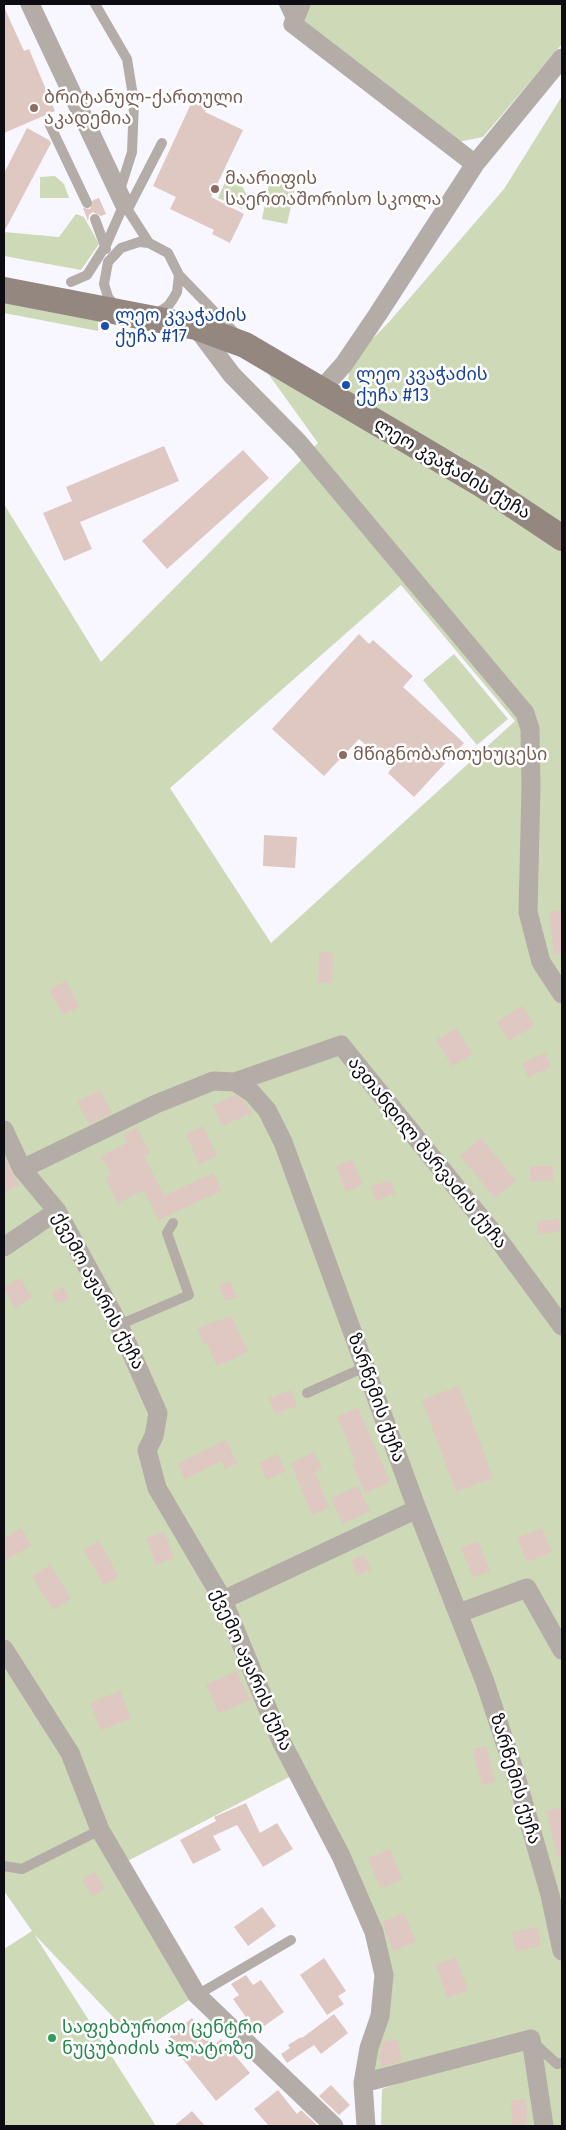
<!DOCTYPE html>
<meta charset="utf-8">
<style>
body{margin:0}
#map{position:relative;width:566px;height:2130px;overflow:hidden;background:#f8f7ff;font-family:"Fira Sans",sans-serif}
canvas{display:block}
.frame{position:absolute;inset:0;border:5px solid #0d0c12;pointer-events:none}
</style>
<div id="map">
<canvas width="566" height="2130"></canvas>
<div class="frame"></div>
</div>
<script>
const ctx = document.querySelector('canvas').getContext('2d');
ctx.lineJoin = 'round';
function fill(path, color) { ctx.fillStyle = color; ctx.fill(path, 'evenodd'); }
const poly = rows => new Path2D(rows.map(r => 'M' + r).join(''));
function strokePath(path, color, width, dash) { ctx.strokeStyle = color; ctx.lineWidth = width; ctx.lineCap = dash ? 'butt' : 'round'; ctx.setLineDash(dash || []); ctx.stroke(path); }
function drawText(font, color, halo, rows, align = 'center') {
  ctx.font = font + ' "Fira Sans","Noto Sans Georgian",sans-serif'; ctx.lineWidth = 5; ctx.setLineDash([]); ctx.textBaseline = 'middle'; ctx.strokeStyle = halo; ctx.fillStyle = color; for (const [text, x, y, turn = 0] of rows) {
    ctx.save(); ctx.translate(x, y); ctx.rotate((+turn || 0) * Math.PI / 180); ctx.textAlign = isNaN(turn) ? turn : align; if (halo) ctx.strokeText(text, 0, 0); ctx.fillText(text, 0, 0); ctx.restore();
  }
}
fill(poly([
 [309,4,562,4,562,44,483,137,458,142,300,23],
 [562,96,562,523,457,454,408,430,347,392,350,362,389,322,504,189],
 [271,174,297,180,287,224,262,219],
 [55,176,64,184,69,198,40,198,40,177],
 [227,178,240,183,247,195,242,209,218,198],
 [76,214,84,217,99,244,81,270,4,256,4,232,59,237],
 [4,302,98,319,98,331,4,313],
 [264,368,467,486,562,551,562,2126,544,2126,530,2040,363,2083,384,1975,297,1773,120,1865,197,1995,132,2037,34,1934,156,2126,4,2126,4,1949,32,1931,4,1891,4,504,101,662,318,443],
 [401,585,515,721,271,943,170,788],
 [454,654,508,719,477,745,423,680],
 [523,2049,541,2126,381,2126,382,2089,427,2073]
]), '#ced9b7');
fill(poly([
 [4,7,24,51,29,49,55,111,4,133],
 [195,95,209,104,205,112,243,130,211,197,244,214,230,243,212,234,214,230,170,209,176,197,153,186],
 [27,128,49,140,51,143,4,232,4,173],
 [99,198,106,214,101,216,93,212,89,215,88,221,83,208,90,209,93,200],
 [164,446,179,481,80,522,92,549,64,561,43,513,72,501,66,487],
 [243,450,269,478,167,569,142,541],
 [359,634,369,644,373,640,413,676,403,687,464,743,414,797,388,773,392,768,359,739,324,776,272,729],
 [264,835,297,837,295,868,263,866],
 [562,910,562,953,554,954,549,912],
 [319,952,333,953,332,983,318,983],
 [66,981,79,1007,63,1015,49,990],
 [522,1006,535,1025,509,1041,497,1022],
 [456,1028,472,1054,452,1066,436,1040],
 [545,1053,551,1067,528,1077,522,1063],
 [100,1090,112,1113,89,1124,77,1102],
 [235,1095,245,1102,252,1113,222,1126,213,1105],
 [203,1126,217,1156,199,1164,186,1134],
 [137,1128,150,1153,144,1156,164,1196,213,1173,221,1191,159,1220,144,1190,118,1203,105,1178,111,1175,101,1156,127,1143,123,1135],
 [481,1138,516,1181,495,1198,460,1156],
 [4,1156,19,1185,4,1193],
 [353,1160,362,1185,346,1192,336,1166],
 [530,1166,553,1166,553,1181,530,1181],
 [391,1180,395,1194,376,1201,371,1186],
 [559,1219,560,1232,538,1234,537,1221],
 [20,1278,32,1297,15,1308,4,1288],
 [230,1281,237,1297,225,1301,219,1286],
 [64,1287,69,1299,58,1304,52,1292],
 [231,1316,248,1352,217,1366,207,1344,205,1345,198,1328],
 [459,1386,493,1478,456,1492,422,1400],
 [291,1390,297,1406,275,1414,269,1398],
 [358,1408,390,1482,365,1493,352,1464,356,1463,337,1416],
 [226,1440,237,1463,225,1469,221,1461,185,1479,178,1464],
 [314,1452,322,1468,315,1472,329,1508,312,1515,291,1463],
 [277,1454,286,1471,267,1480,259,1463],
 [358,1486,370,1511,343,1524,331,1498],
 [21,1528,32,1545,4,1561,4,1538],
 [542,1528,552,1552,527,1562,517,1538],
 [164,1532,174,1558,156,1565,146,1538],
 [99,1541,119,1577,104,1585,84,1550],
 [478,1541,490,1571,473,1577,461,1548],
 [364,1555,371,1569,357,1575,351,1560],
 [50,1565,71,1599,53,1610,32,1576],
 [237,1671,250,1700,219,1713,206,1685],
 [120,1691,131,1719,101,1730,90,1703],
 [486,1746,495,1782,482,1785,473,1749],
 [246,1803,260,1833,277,1823,293,1849,263,1867,237,1825,213,1836,221,1850,193,1864,180,1840,216,1821,214,1817],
 [562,1807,562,1856,557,1857,547,1811],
 [390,1849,402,1880,381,1888,368,1858],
 [95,1872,105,1889,92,1896,82,1879],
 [262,1907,276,1926,248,1946,234,1927],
 [404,1913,416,1942,393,1951,382,1922],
 [537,1927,541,1946,516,1951,512,1932],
 [456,1957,468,1991,447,1998,436,1965],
 [324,1958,346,1991,338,1996,344,2004,327,2015,300,1975],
 [246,1975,253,1985,261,1980,284,2012,260,2029,255,2022,251,2024,233,1999,239,1995,231,1984],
 [334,2014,348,2033,321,2054,314,2045,287,2063,281,2054,290,2048,288,2045,301,2037,302,2038],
 [192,2018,214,2045,221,2039,250,2073,216,2101,167,2039],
 [397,2039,402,2061,381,2067,379,2056,383,2042],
 [331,2085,350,2105,339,2115,319,2096],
 [278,2090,297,2114,301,2110,318,2126,269,2126,254,2109],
 [526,2099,527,2124,512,2125,511,2100],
 [192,2111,205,2126,174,2126]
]), '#dec8c1');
strokePath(poly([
 [95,4,127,59,134,102,132,152,119,193],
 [284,4,293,23],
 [48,121,87,203],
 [128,209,162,143],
 [95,219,106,249],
 [179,275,235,333],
 [71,282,87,275,106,245,124,204,149,243],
 [116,307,108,297,104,284,108,262,121,248,139,242,149,243,168,253,179,275,177,292,173,299,168,306,156,314],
 [119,1325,189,1295,167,1233,173,1223],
 [307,1393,365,1367],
 [4,1866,22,1869,100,1830],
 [197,1995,291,1940],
 [533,2042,557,2064,562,2063]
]), '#b4aca7', 10);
strokePath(poly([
 [30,4,124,204],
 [301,4,293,24,475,164],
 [196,327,232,375,299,443,525,713,530,729,531,787,528,912,541,962,562,994],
 [321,390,344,364,378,314,475,164,562,58],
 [235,1082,341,1045,498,1239,562,1326],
 [4,1130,22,1169,57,1211,119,1325,158,1413,154,1436,147,1450,157,1488,223,1600,281,1741,341,1856,374,1932,384,1975,380,2016,369,2048,363,2083,366,2126],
 [22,1169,156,1104,213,1081,235,1082,252,1093,267,1110,283,1142,417,1509,485,1682,515,1773,550,1895,562,1951],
 [4,1247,57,1211],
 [223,1600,417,1509],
 [459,1613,527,1588,562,1650],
 [4,1649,70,1753,100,1830,197,1995,334,2126],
 [363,2083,531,2039,544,2126]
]), '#b4aca7', 19);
strokePath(poly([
 [4,290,196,327,245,345,481,484,562,538]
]), '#938780', 26);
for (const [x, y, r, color] of [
 [34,108,5,"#8d6e63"],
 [215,189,5,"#8d6e63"],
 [105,326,5,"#1a4fb4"],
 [346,385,5,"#1a4fb4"],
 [343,755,5,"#8d6e63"],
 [52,2038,5,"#2e9e5b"]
]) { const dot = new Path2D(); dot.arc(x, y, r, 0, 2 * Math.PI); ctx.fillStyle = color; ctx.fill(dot); strokePath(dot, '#fff', 2); }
drawText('18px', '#785e54', '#fff', [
 ["ბრიტანულ-ქართული",44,98],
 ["აკადემია",44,119],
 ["მაარიფის",225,179],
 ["საერთაშორისო სკოლა",225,200],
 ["მწიგნობართუხუცესი",353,755]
], 'left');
drawText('18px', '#164399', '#fff', [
 ["ლეო კვაჭაძის",115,316],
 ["ქუჩა #17",115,337],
 ["ლეო კვაჭაძის",356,375],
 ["ქუჩა #13",356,396]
], 'left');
drawText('18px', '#0d0c12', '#fff', [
 ["ლეო კვაჭაძის ქუჩა",452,469,31],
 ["ავთანდილ შარვაძის ქუჩა",427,1153,51],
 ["ქვემო აჟარის ქუჩა",98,1291,62],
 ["ზარწემის ქუჩა",376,1398,70],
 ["ქვემო აჟარის ქუჩა",251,1670,66],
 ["ზარწემის ქუჩა",515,1779,73]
]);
drawText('18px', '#27864d', '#fff', [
 ["საფეხბურთო ცენტრი",62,2028],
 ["ნუცუბიძის პლატოზე",62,2049]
], 'left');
</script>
